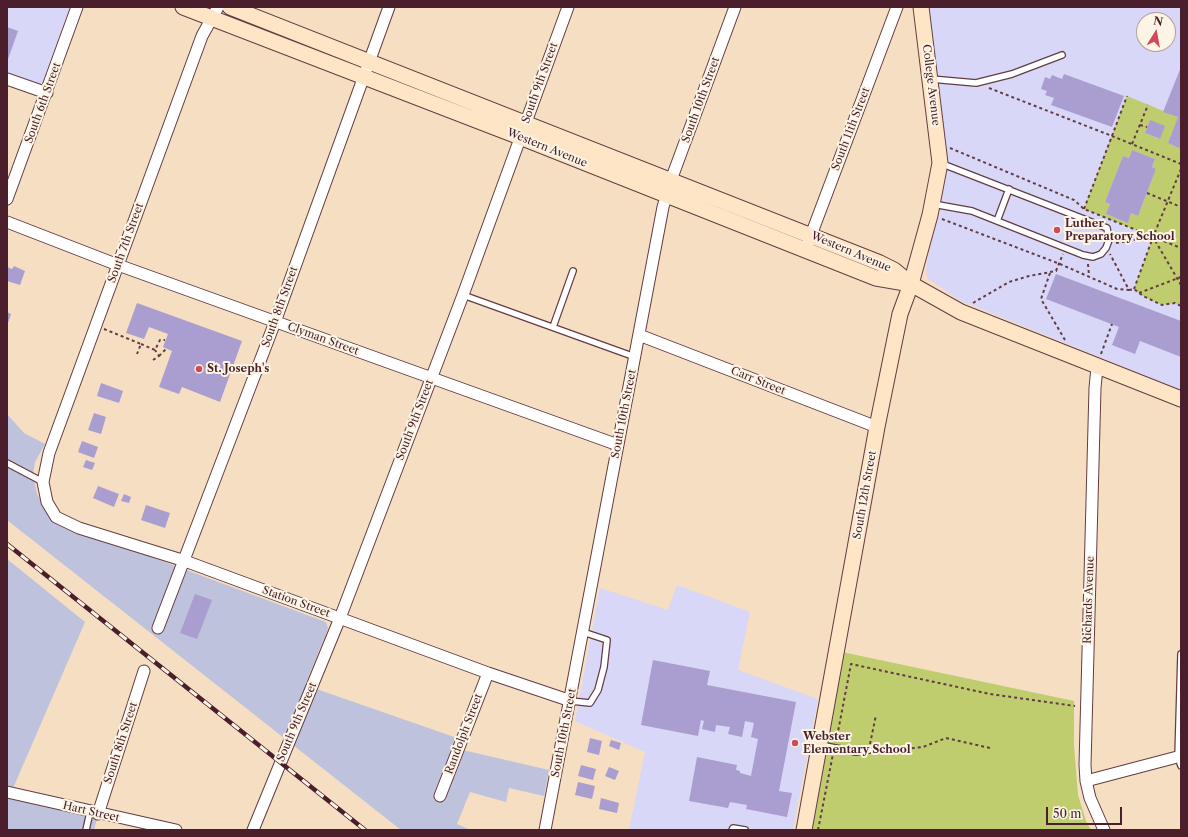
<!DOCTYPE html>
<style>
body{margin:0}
#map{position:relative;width:1188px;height:837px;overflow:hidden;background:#f5dec2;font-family:"Libre Caslon Text",serif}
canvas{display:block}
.frame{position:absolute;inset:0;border:8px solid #4a1f2b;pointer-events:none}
.north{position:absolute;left:1136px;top:12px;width:40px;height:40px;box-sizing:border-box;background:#fcf5e5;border:1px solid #b59f9b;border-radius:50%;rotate:11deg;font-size:11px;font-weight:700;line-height:16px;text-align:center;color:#4a1f2b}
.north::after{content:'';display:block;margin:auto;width:14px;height:18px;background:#d1495b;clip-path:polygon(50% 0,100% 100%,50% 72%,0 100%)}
.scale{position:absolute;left:1046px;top:807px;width:76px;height:18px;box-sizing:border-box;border:2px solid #4a1f2b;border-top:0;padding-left:5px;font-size:12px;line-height:14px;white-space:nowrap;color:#4a1f2b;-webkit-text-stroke:3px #fcf5e5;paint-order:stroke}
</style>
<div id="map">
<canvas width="1188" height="837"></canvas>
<div class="frame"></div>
<div class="north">N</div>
<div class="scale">50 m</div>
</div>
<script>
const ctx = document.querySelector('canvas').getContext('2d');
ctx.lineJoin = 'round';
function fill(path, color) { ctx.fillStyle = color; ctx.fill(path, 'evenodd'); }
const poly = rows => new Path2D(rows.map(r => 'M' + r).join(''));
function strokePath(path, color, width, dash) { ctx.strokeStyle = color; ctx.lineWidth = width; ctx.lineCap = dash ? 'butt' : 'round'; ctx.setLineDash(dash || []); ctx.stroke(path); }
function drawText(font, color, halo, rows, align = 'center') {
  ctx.font = font + ' "Libre Caslon Text",serif'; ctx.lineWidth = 4; ctx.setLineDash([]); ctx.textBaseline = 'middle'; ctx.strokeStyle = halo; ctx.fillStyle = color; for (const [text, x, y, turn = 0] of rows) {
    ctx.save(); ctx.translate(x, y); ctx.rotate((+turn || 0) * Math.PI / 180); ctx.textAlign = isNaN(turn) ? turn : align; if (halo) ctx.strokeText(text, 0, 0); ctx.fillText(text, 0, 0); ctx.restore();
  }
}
fill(poly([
 [7,7,70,7,41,87,7,75],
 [926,7,1181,7,1181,390,959,300,927,278,926,267,941,194,946,152],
 [1144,20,1168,20,1168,44,1144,44],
 [677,585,750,612,738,670,818,699,793,830,629,830,645,752,575,721,600,588,668,610]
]), '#d8d7f8');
fill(poly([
 [7,414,24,433,45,444,35,462,33,475,37,494,43,504,98,539,146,555,326,622,328,628,326,634,305,685,457,738,454,748,549,770,544,796,509,788,506,802,470,792,457,824,471,830,401,830,7,520],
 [7,559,85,622,14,786,11,799,97,818,94,830,7,830]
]), '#bfc2dd');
fill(poly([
 [1127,96,1178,117,1168,143,1181,149,1181,306,1175,303,1162,305,1143,296,1134,289,1153,237,1084,209],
 [1150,121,1164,126,1159,139,1145,133],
 [1132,150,1155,159,1152,167,1156,169,1138,216,1131,213,1128,223,1106,214,1110,204,1105,202,1123,156,1129,158],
 [842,652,1074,701,1074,745,1078,795,1086,821,1091,830,811,830]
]), '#bfcd6f');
fill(poly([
 [7,27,18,31,7,62],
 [1181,67,1181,149,1168,143,1178,117,1163,112],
 [1064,74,1124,96,1112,127,1051,105,1054,98,1045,95,1047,91,1041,89,1045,77,1050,79,1052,75,1062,79],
 [1150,120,1165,126,1160,139,1145,133],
 [1132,150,1155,159,1152,167,1156,169,1138,216,1131,213,1128,223,1106,214,1110,204,1105,202,1123,156,1129,158],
 [14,266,25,271,20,285,7,281,7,267,12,269],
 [1056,274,1181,321,1181,357,1140,341,1135,354,1112,345,1119,327,1046,299],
 [137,303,242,341,220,402,182,387,179,394,159,387,172,351,163,347,168,334,149,327,144,339,126,333],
 [7,312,11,314,7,326],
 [101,383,123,391,119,403,97,396],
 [94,413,106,417,101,434,88,430],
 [82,441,98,447,94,458,78,452],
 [86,460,95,463,92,470,83,467],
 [98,486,119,494,114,507,93,498],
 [124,494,131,497,129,503,121,501],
 [146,505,170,513,165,528,141,520],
 [195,594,212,600,197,639,180,633],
 [653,660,710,671,707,685,796,702,779,791,792,793,787,817,746,809,747,805,730,802,728,808,689,801,697,757,737,765,736,770,740,771,740,773,751,776,758,739,751,737,754,723,745,721,742,737,728,734,730,727,716,725,715,732,702,729,704,721,701,720,698,736,641,725],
 [590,738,602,741,599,755,587,752],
 [611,740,621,743,619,750,609,746],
 [581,765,596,769,593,780,578,776],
 [609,767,619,771,615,780,605,776],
 [578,782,595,786,592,799,575,795],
 [601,798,619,803,617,813,599,809]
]), '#aa9dd0');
const lane = poly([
 [931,79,976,83,1012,74,1062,55],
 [933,204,972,211,1083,255,1093,257,1101,254,1106,248,1109,240,1107,228,940,163],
 [997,221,1009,189],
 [463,295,635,357],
 [553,327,573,271],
 [7,463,43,482],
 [1181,654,1178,757,1181,766],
 [571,701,590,703,598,690,604,667,607,640,583,632],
 [820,745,856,752,869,750],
 [86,830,90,812],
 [732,830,733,828,745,830]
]);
const street = poly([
 [218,7,202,36,49,453,43,482,47,502,56,517,79,528,185,561,488,673,571,701],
 [7,79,47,93],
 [7,199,77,7],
 [7,222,118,265,618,445],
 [805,251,897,7],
 [639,335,877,427],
 [1097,367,1095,388,1085,765,1086,781,1090,798,1104,830],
 [158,628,275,322,389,7],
 [1086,781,1181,756],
 [7,792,176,830],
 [440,796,488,673],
 [98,814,144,671],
 [253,830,340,618,463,295,568,7],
 [545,830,663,207,671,180,735,7]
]);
const secondary = poly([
 [183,7,520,137,876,278,911,284],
 [230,7,880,263,894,270,911,284,961,312,1181,399],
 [804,830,877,427,900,314,911,284,930,215,940,163,921,7]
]);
strokePath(lane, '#643c42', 8);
strokePath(street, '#643c42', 13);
strokePath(secondary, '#643c42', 17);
strokePath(poly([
 [989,88,1112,136,1127,96],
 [1140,125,1147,127],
 [1132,144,1148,105],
 [950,148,1074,200,1084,209,1181,248],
 [1181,169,1153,237,1181,285],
 [1147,193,1181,207],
 [1084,209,1112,136,1181,164],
 [942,219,1060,264,1117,289,1129,290,1110,254],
 [1116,243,1153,237,1134,289],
 [1088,264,1089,276],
 [1050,273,1041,299,1065,340],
 [1129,290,1134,289,1143,296,1162,305,1175,303,1181,306],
 [1139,293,1181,277],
 [973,303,1009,282,1029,276,1056,271,1063,254],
 [104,329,141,344,137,354],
 [141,344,155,350,160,340,165,340],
 [1101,354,1112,324],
 [159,356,166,349],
 [153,360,159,356,155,350],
 [836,742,851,664,990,694,1075,706],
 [870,744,876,715],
 [876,752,923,747,946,738,990,748],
 [818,830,833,754]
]), '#643c42', 2, [3, 3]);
strokePath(lane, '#fff', 5.5);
strokePath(street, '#fff', 11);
strokePath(secondary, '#fee5c5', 15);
const rail = poly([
 [7,544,365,830]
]);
strokePath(rail, '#4a1f2b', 4.5);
strokePath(rail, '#fcf5e5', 3, [9]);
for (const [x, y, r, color] of [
 [1057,230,4,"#d1495b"],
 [199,369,4,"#d1495b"],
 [795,743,4,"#d1495b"]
]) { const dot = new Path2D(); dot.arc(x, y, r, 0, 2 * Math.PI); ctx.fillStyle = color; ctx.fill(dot); strokePath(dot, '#fcf5e5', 1.5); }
drawText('11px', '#4a1f2b', '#fcf5e5', [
 ["South 9th Street",540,83,-70],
 ["College Avenue",931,85,83],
 ["South 10th Street",701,100,-70],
 ["South 6th Street",43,103,-70],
 ["South 11th Street",851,129,-69],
 ["Western Avenue",547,148,22],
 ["South 7th Street",126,243,-70],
 ["Western Avenue",851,252,23],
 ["South 8th Street",280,307,-70],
 ["Clyman Street",323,339,20],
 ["Carr Street",758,381,22],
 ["South 10th Street",624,414,-79],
 ["South 9th Street",415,420,-69],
 ["South 12th Street",865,495,-80],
 ["Richards Avenue",1089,600,-88],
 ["Station Street",296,602,20],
 ["South 9th Street",297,722,-67],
 ["South 10th Street",564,733,-79],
 ["Randolph Street",464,734,-69],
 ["South 8th Street",121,743,-72],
 ["Hart Street",91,812,13]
]);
drawText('bold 11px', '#4a1f2b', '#fcf5e5', [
 ["Luther",1065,224],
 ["Preparatory School",1065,237],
 ["St. Joseph's",207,369],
 ["Webster",803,737],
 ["Elementary School",803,750]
], 'left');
</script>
